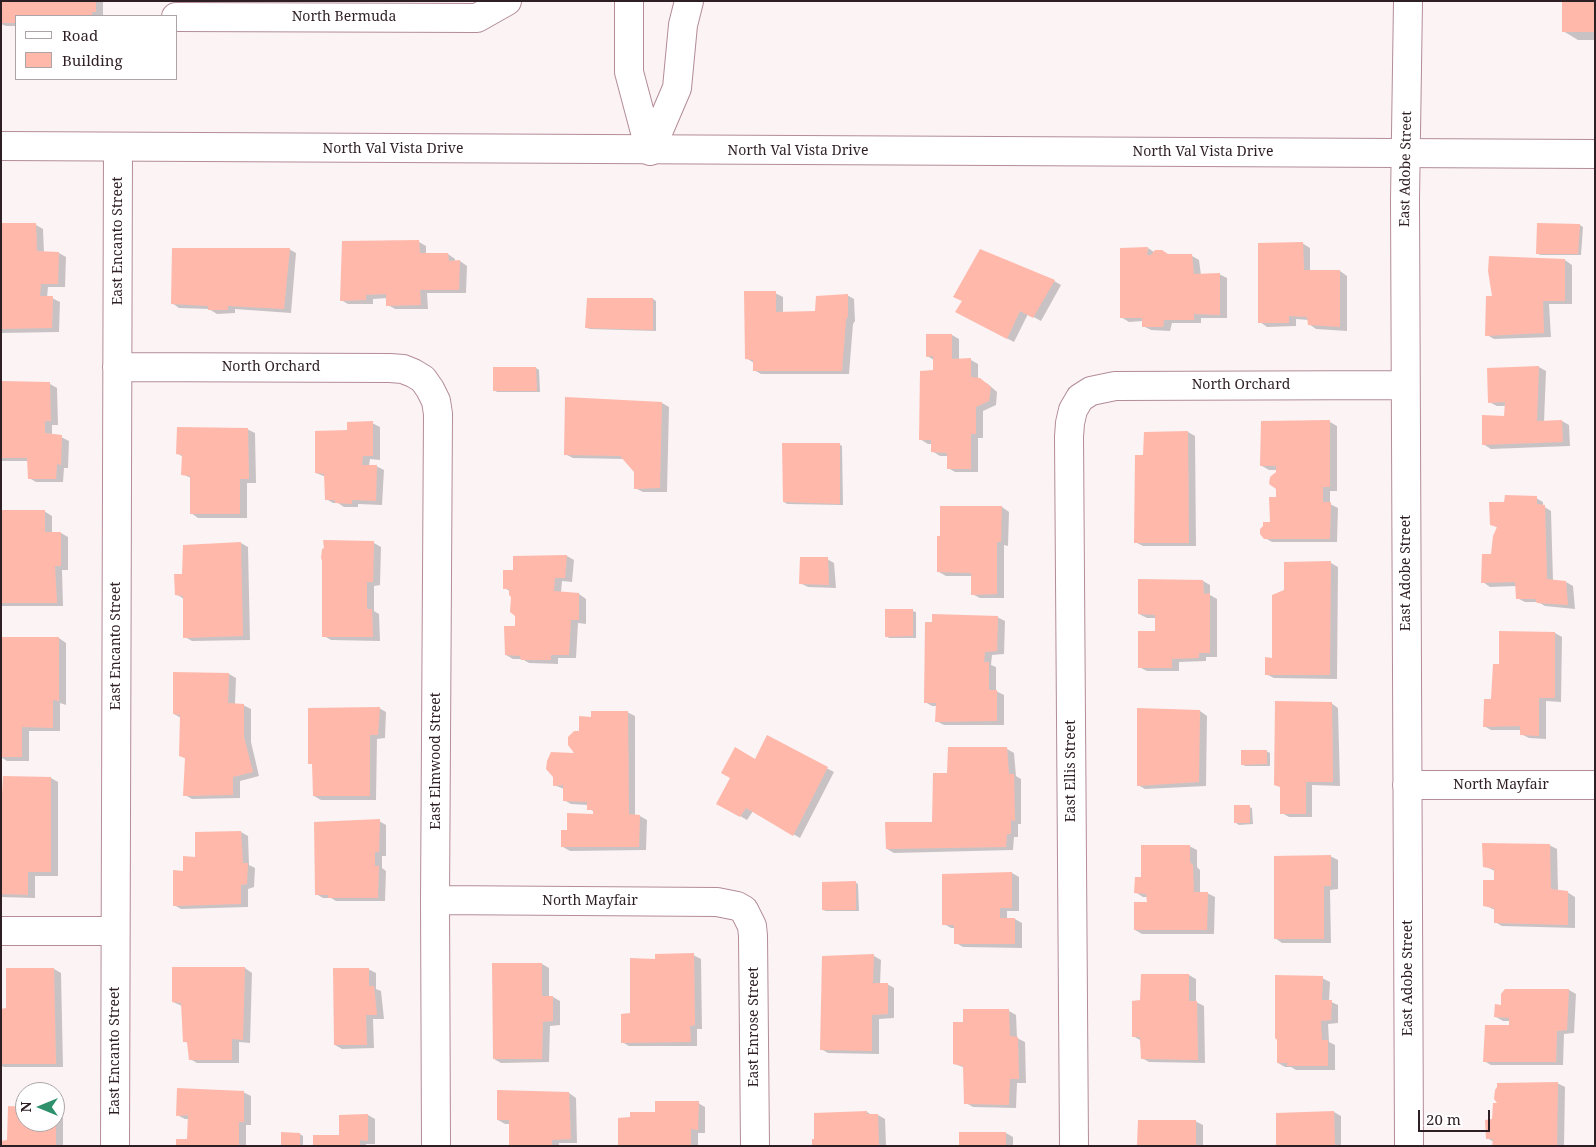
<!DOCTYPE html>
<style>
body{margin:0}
#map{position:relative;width:1596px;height:1147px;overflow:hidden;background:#fcf3f5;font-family:"Noto Serif",serif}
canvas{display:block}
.frame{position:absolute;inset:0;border:2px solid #2e1f24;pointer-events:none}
.legend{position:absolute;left:15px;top:15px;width:162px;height:65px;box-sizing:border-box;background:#fff;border:1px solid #aba5a7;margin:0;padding:6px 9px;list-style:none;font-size:15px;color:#2e1f24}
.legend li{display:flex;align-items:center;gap:10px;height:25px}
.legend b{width:25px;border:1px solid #aba5a7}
.north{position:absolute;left:15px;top:1082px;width:50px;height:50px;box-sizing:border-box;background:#fff;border:1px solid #aba5a7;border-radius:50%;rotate:270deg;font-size:14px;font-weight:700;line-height:20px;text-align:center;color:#2e1f24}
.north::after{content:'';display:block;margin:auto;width:18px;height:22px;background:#2f916b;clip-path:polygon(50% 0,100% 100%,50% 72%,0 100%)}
.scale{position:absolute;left:1418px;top:1110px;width:72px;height:22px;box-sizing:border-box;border:2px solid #2e1f24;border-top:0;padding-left:6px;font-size:15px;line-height:18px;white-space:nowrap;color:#2e1f24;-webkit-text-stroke:4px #fff;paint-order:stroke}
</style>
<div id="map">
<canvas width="1596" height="1147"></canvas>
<div class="frame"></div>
<ul class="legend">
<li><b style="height:6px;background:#fff"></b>Road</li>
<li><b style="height:14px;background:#ffb8aa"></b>Building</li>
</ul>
<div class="north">N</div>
<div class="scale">20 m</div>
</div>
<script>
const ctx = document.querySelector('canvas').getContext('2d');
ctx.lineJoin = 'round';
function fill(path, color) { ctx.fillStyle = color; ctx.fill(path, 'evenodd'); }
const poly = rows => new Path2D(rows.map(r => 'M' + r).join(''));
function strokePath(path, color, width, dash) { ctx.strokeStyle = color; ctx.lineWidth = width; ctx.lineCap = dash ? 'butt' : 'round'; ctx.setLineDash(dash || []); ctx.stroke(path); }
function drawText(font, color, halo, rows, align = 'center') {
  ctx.font = font + ' "Noto Serif",serif'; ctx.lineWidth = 4.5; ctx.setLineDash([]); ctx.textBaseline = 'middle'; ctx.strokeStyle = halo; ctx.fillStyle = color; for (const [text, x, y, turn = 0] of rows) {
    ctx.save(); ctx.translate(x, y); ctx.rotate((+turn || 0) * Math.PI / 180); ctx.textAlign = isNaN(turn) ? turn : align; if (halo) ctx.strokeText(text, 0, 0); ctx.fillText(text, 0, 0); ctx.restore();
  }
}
fill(poly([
 [1,1,103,1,103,15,16,16,16,26,6,26,1,24],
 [1595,1,1595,40,1578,40,1563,31],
 [1,224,36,225,43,229,44,253,59,253,66,257,65,287,48,287,47,298,52,298,60,302,59,332,1,333],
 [1580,225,1583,227,1581,255,1540,255,1537,253],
 [419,242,426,246,426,254,448,254,455,259,455,262,460,261,467,266,466,293,427,293,428,309,395,309,388,305,388,298,373,299,373,304,348,304,341,300],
 [1302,243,1310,248,1310,271,1340,271,1347,276,1347,331,1316,329,1309,324,1308,320,1296,319,1296,326,1267,327,1260,322],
 [1148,248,1154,252,1169,256,1192,256,1199,260,1201,275,1219,274,1227,278,1227,318,1201,318,1201,323,1172,323,1170,331,1151,330,1143,326,1143,321,1129,322,1121,317],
 [289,249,296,253,291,313,235,309,235,313,217,314,209,309,179,308,172,303],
 [1565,260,1572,265,1572,304,1549,304,1551,337,1494,339,1487,335,1493,297],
 [1054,281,1061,285,1041,321,1028,314,1014,342,964,316],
 [775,293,783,297,783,313,816,312,847,295,854,299,855,321,853,324,849,374,761,374,754,370,754,363,746,358],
 [653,299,656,301,656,331,590,329,587,328],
 [952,335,959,339,959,360,971,360,978,364,978,379,988,384,997,392,996,405,983,411,983,438,978,438,978,472,955,472,948,468,948,456,940,456,932,451,932,444,928,444,920,439,934,371,934,360,927,356],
 [1539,367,1546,371,1544,422,1562,421,1569,425,1570,446,1491,449,1483,444,1505,417,1506,406,1497,406,1489,402],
 [536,368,539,370,540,392,497,392,494,390],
 [1,382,50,384,57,388,58,425,52,425,52,436,61,437,69,441,68,468,64,468,63,482,36,482,29,478,29,461,1,461],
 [662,403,669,407,667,492,643,492,635,488,635,471,624,459,573,458,565,454],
 [1262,422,1330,422,1337,426,1337,491,1330,491,1330,504,1338,508,1337,542,1272,542,1265,538,1278,498,1277,470,1269,470,1262,466],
 [372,423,380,427,380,460,370,459,369,466,376,466,384,470,382,505,358,504,358,507,344,507,338,503,333,503,326,499,326,477,316,473,348,431],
 [247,429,255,433,256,483,247,483,247,518,198,518,191,513,191,478,182,474,183,457,177,453],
 [1188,432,1195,436,1196,546,1143,546,1135,542,1145,456],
 [839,444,842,446,843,505,787,504,784,502],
 [1536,498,1543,502,1543,506,1551,511,1553,581,1566,582,1573,586,1575,609,1545,606,1538,602,1525,602,1517,598,1517,586,1490,587,1483,582,1492,556,1498,528,1491,524,1505,504],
 [1002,507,1009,512,1008,546,1004,545,1004,598,980,598,972,594,972,576,946,576,939,572],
 [1,511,44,511,52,516,52,533,61,533,68,537,68,570,62,570,63,606,1,606],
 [325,541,374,543,381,547,380,585,374,586,374,611,379,614,380,641,331,640,324,636],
 [241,543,248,547,250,640,192,641,185,637,184,599,176,594,183,575],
 [567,556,574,560,572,582,562,581,561,593,579,594,586,599,586,624,578,623,576,658,558,658,558,664,529,663,522,659,513,659,506,655,516,627,516,616,510,591,504,588,514,571,514,557],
 [827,559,834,563,836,588,808,587,800,583],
 [1331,563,1338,567,1337,679,1274,678,1266,674,1273,659],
 [1203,581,1210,585,1210,595,1217,599,1217,657,1206,657,1206,661,1179,662,1179,671,1147,671,1139,667,1157,633,1157,618,1147,618,1139,614],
 [912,611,916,612,916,638,889,638,886,636],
 [997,617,1005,621,1004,654,992,655,991,665,996,667,996,691,1004,695,1004,725,944,725,936,721,937,706,932,706,925,702],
 [1500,632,1555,633,1562,637,1561,702,1546,701,1546,739,1529,738,1521,734,1521,730,1491,730,1484,726,1500,665],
 [59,638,66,643,66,705,60,703,60,731,29,731,29,761,7,761,1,757,1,639],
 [229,674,236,678,235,704,243,705,251,709,251,742,259,776,240,781,240,798,192,799,185,795,186,759,181,756,181,718,174,714],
 [1331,703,1338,708,1340,786,1312,785,1312,817,1289,817,1282,813,1282,788,1275,784],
 [379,708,386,712,385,738,377,739,376,800,321,800,314,796,314,765,310,763],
 [1200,711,1207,716,1206,786,1145,789,1138,785],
 [627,712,635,716,635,816,640,816,647,820,646,850,570,851,563,847,568,831,595,816,595,812,589,809,588,805,571,804,564,800,564,789,554,785,577,754,581,732,592,719],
 [767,737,834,772,800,838,753,811,747,820,718,803,756,760],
 [1007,749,1014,753,1016,776,1021,779,1021,824,1018,824,1018,837,1014,837,1013,850,894,853,887,849,933,823,948,774],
 [1266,751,1270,753,1270,766,1245,766,1242,764],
 [4,777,51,778,58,782,58,876,35,876,35,898,1,897,1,812],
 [1249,807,1252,808,1253,824,1239,825,1236,823],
 [379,821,386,825,386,856,382,856,382,868,386,871,385,901,336,901,331,898,323,898,316,894],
 [241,832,248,836,249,865,255,868,254,887,248,889,248,907,181,909,174,905,184,873,196,858],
 [1549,845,1557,849,1558,891,1567,892,1575,897,1575,928,1502,926,1495,922,1495,910,1484,905,1495,881,1495,871,1484,866],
 [1189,846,1197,850,1197,867,1200,870,1200,893,1207,893,1215,897,1214,934,1142,934,1135,930,1148,903,1148,897,1143,897,1135,892,1142,878],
 [1330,856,1338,860,1338,889,1330,890,1331,943,1282,943,1275,938],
 [1012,873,1019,877,1019,911,1007,911,1007,919,1015,919,1022,923,1022,948,963,947,956,943,955,928,951,928,944,924],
 [855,882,858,884,859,911,826,911,823,910],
 [693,955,701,959,702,1029,697,1029,697,1046,629,1046,622,1042,631,1014,656,960],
 [874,956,881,960,880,984,887,984,894,988,894,1018,879,1019,879,1054,828,1053,821,1049],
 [542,964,549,968,549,997,553,997,560,1001,560,1025,550,1026,549,1062,501,1063,494,1059],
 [245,968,252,973,250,1043,239,1042,239,1063,197,1063,190,1059,189,1044,184,1041,182,1006,173,1002],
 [54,969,61,973,63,1067,4,1067,1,1066,1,1010,7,1009],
 [368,969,376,973,376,989,381,991,384,1019,373,1019,374,1048,342,1049,335,1045],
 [1189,975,1196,979,1196,1002,1204,1006,1205,1063,1149,1062,1142,1058,1140,1040,1133,1036,1141,1002],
 [1322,978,1330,982,1329,1001,1338,1005,1338,1023,1328,1024,1329,1042,1335,1045,1335,1070,1296,1070,1291,1067,1285,1067,1278,1063],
 [1569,990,1576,994,1574,1033,1564,1034,1563,1065,1491,1065,1484,1061,1511,1026,1511,1021,1503,1021,1496,1017],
 [1009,1011,1016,1015,1017,1038,1025,1042,1026,1083,1017,1083,1016,1108,973,1107,966,1103,965,1068,955,1064,964,1023],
 [1557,1083,1565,1087,1564,1146,1493,1146,1494,1142,1487,1138,1500,1104],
 [243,1092,251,1096,251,1125,246,1125,246,1146,177,1146,189,1140,189,1119,185,1119,177,1115],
 [569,1093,576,1098,577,1143,559,1143,559,1146,510,1146,510,1124,505,1124,498,1120],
 [698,1103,705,1107,705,1133,698,1133,698,1146,620,1146,631,1118],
 [25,1108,25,1122,55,1122,55,1109,63,1113,63,1146,1,1146,8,1141],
 [867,1112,872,1115,878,1115,885,1119,886,1146,813,1146],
 [1334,1112,1341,1116,1341,1146,1277,1146],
 [368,1115,375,1119,375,1144,366,1144,366,1146,314,1146,340,1137],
 [1195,1121,1203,1125,1203,1146,1138,1146],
 [1006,1133,1013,1137,1013,1146,960,1146],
 [300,1134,303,1136,303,1146,282,1146]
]), '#0003');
fill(poly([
 [1,1,96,1,96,12,92,12,92,16,16,16,16,23,1,23],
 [1562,1,1595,1,1595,32,1562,32],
 [1,223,36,223,37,251,59,252,58,284,41,284,40,296,53,296,52,328,1,329],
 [1537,223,1580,224,1578,254,1536,254],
 [419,240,420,253,448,253,449,261,460,260,459,290,420,290,421,305,386,306,386,294,366,295,366,300,340,301,342,241],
 [1303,242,1304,270,1340,270,1340,327,1308,325,1307,317,1289,316,1289,323,1258,323,1258,243],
 [1148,247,1147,255,1151,255,1155,250,1162,250,1168,254,1192,254,1194,274,1220,273,1220,315,1194,314,1194,320,1164,320,1163,327,1142,327,1142,318,1120,318,1120,248],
 [172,248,290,248,284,309,228,306,228,310,208,310,208,306,171,304],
 [980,249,1055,280,1033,318,1020,311,1007,339,955,312,962,301,953,297],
 [1489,256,1565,259,1565,301,1543,301,1544,333,1485,336,1486,296,1492,296,1488,271],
 [744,291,776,291,776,312,815,311,816,296,848,294,848,316,846,320,842,371,753,371,753,360,745,359],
 [587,298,653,298,653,330,585,328],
 [926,334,952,334,952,359,971,358,971,377,980,378,991,387,989,401,976,407,976,434,971,434,971,469,947,469,947,453,931,452,931,440,919,440,920,371,933,370,933,356,926,357],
 [1539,366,1537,421,1562,420,1563,442,1482,445,1482,415,1504,416,1505,402,1488,403,1487,368],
 [493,367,536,367,537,391,493,391],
 [1,381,50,382,51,421,45,421,45,433,62,435,61,465,57,464,56,479,28,479,27,458,1,458],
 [565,397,662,402,660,488,634,489,634,472,620,456,564,455],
 [1330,420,1330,487,1323,487,1323,502,1331,502,1330,539,1264,539,1260,534,1260,529,1263,526,1263,522,1270,522,1269,497,1276,497,1276,489,1269,484,1270,477,1276,472,1276,466,1260,466,1261,421],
 [373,421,373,456,363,456,362,465,377,465,376,501,352,500,352,504,335,503,335,500,325,500,324,474,315,473,315,431,347,430,347,422],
 [177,427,248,428,249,479,240,479,240,514,190,514,190,476,181,475,182,455,176,454],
 [1188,431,1189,543,1134,543,1135,455,1143,455,1144,432],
 [782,443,840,443,840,504,783,502],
 [1505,495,1537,496,1537,504,1545,505,1547,579,1566,581,1568,605,1537,603,1535,599,1516,599,1515,582,1481,583,1482,554,1491,554,1493,536,1497,527,1490,525,1489,502,1504,502],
 [940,506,1002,506,1001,542,997,542,997,594,971,595,971,573,937,572,937,536,940,536],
 [1,510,45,510,45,532,61,532,61,566,55,566,57,603,1,603],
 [323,540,374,541,373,582,367,582,367,609,372,609,373,637,322,637,322,561,321,558,322,549,324,548],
 [241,542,243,636,183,638,183,596,175,595,174,574,182,574,183,545],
 [567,555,565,578,555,578,554,591,579,593,579,620,571,620,569,655,551,655,551,660,521,660,520,656,505,655,504,626,515,626,515,616,510,612,511,597,509,595,509,589,503,589,503,570,513,570,513,556],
 [800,557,828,557,829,585,799,584],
 [1331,561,1330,675,1265,675,1265,657,1272,658,1272,595,1284,590,1284,562],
 [1138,579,1203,580,1204,594,1210,593,1210,653,1199,653,1199,658,1172,659,1172,668,1138,668,1138,631,1155,631,1155,615,1138,614],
 [885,609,913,609,913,636,885,637],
 [932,614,998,616,997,651,985,652,984,662,989,662,989,690,997,690,997,721,935,722,936,703,924,703,925,622,932,622],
 [1499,631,1555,632,1555,698,1539,698,1539,736,1520,735,1520,726,1483,727,1484,699,1491,699,1493,664,1499,664],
 [1,637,59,637,59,701,53,700,53,728,22,727,22,757,1,757],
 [173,672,229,673,228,703,244,704,244,737,253,772,233,777,233,795,183,796,185,758,179,756,180,715,173,714],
 [1275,701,1332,702,1333,782,1306,782,1306,814,1280,814,1280,787,1274,785],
 [380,707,378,735,370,735,370,796,313,796,312,764,308,764,308,708],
 [1137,708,1200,710,1199,782,1137,786],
 [591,711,628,711,629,814,640,815,639,847,561,847,561,830,567,830,567,813,593,814,593,810,587,810,587,802,563,801,563,785,553,786,553,777,546,769,547,761,551,752,574,753,568,745,568,737,574,731,579,731,579,716,591,717],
 [767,735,828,767,793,836,746,808,740,817,716,804,730,778,721,773,735,747,755,759],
 [948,747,1007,747,1009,774,1014,774,1015,821,1011,820,1011,834,1007,834,1006,847,886,849,885,822,932,822,933,773,947,773],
 [1241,750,1267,750,1267,764,1241,765],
 [3,776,51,777,51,872,28,872,28,895,1,894,1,811],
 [1234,805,1250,805,1250,823,1234,823],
 [380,819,379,852,375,852,375,866,379,866,378,898,328,898,328,895,315,895,314,822],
 [241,831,243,863,248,863,247,884,241,885,241,904,173,906,173,870,183,871,183,856,195,857,195,832],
 [1482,843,1550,844,1551,889,1568,891,1568,925,1494,923,1494,908,1483,906,1483,880,1494,880,1494,869,1483,867],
 [1141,845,1190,845,1190,862,1193,865,1194,892,1208,892,1207,930,1134,930,1134,902,1147,902,1146,894,1134,893,1135,877,1141,877],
 [1331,855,1331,886,1324,886,1324,939,1274,939,1274,856],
 [1012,872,1012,908,1000,908,1000,918,1015,918,1015,944,954,944,954,925,942,925,942,874],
 [856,881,856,910,822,910,822,882],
 [694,953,695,1025,690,1026,691,1042,621,1043,621,1014,630,1013,630,958,655,959,655,954],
 [874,954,873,983,888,983,888,1014,872,1015,872,1051,820,1050,822,956],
 [492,963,542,963,542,996,553,996,553,1021,543,1022,542,1059,493,1059],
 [172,967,245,967,243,1040,232,1039,232,1060,189,1060,187,1042,183,1042,181,1003,172,1002],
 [6,968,54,968,56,1064,1,1064,1,1009,6,1008],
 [333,968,369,968,369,986,374,986,377,1015,366,1015,367,1045,334,1045],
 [1141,974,1189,974,1189,1001,1197,1001,1198,1060,1141,1059,1140,1037,1132,1037,1132,1001,1140,1000],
 [1275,975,1323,976,1322,1000,1332,1000,1331,1020,1321,1021,1322,1040,1328,1040,1328,1066,1287,1066,1287,1063,1277,1063,1277,1040,1275,1038],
 [1505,989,1569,989,1567,1030,1557,1031,1556,1062,1483,1062,1485,1025,1509,1025,1509,1018,1494,1017,1495,1004,1501,1005,1501,994],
 [963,1009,1009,1009,1010,1036,1018,1037,1019,1079,1010,1079,1009,1105,964,1104,963,1066,953,1064,953,1022,963,1022],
 [1558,1082,1557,1146,1492,1146,1493,1139,1486,1139,1485,1120,1492,1119,1493,1103,1497,1103,1494,1099,1495,1090,1497,1087,1497,1083],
 [177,1088,244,1091,244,1122,239,1122,239,1146,176,1146,176,1139,187,1139,188,1115,176,1116],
 [497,1090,569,1092,571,1139,552,1140,552,1146,509,1146,509,1120,497,1120],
 [655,1101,699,1101,698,1130,691,1129,691,1146,618,1146,618,1118,630,1117,630,1112,655,1112],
 [8,1106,25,1107,25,1122,56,1122,56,1146,1,1146,1,1141,7,1140],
 [867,1111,867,1114,878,1114,879,1146,812,1146,812,1139,814,1139,814,1113],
 [1334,1111,1335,1146,1276,1146,1276,1113],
 [368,1114,368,1141,360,1140,360,1146,313,1146,313,1135,339,1135,339,1115],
 [1138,1120,1196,1120,1196,1146,1137,1146],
 [281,1132,300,1133,300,1146,281,1146],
 [959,1132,1006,1132,1006,1146,959,1146]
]), '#ffb8aa');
const minor = poly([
 [629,1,629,72,650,151],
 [1408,1,1405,200,1409,1146],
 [176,17,477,18,507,1],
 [650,151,677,88,683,25,689,1],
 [117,367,390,368,403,369,413,373,423,379,430,389,436,401,438,414,435,900,436,1146],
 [1407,785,1595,785],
 [435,900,717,902,737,906,744,910,752,926,753,936,755,1146],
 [1,931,115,931],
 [115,1146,118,147],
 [1074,1146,1069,437,1070,423,1073,410,1080,398,1091,391,1115,386,1405,385]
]);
const major = poly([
 [1,146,1595,154]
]);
strokePath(minor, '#b38c98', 30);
strokePath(major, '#b38c98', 30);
strokePath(minor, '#fff', 28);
strokePath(major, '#fff', 28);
drawText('14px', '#2e1f24', '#fff', [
 ["North Bermuda",344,17],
 ["North Val Vista Drive",393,149],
 ["North Val Vista Drive",798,151],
 ["North Val Vista Drive",1203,152],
 ["East Adobe Street",1406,169,-89],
 ["East Encanto Street",118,241,-90],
 ["North Orchard",271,367],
 ["North Orchard",1241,385],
 ["East Adobe Street",1406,573,-90],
 ["East Encanto Street",116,646,-90],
 ["East Elmwood Street",436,761,-90],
 ["East Ellis Street",1071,771,-90],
 ["North Mayfair",1501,785],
 ["North Mayfair",590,901],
 ["East Adobe Street",1408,978,-90],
 ["East Enrose Street",754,1027,-90],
 ["East Encanto Street",115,1051,-90]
]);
</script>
